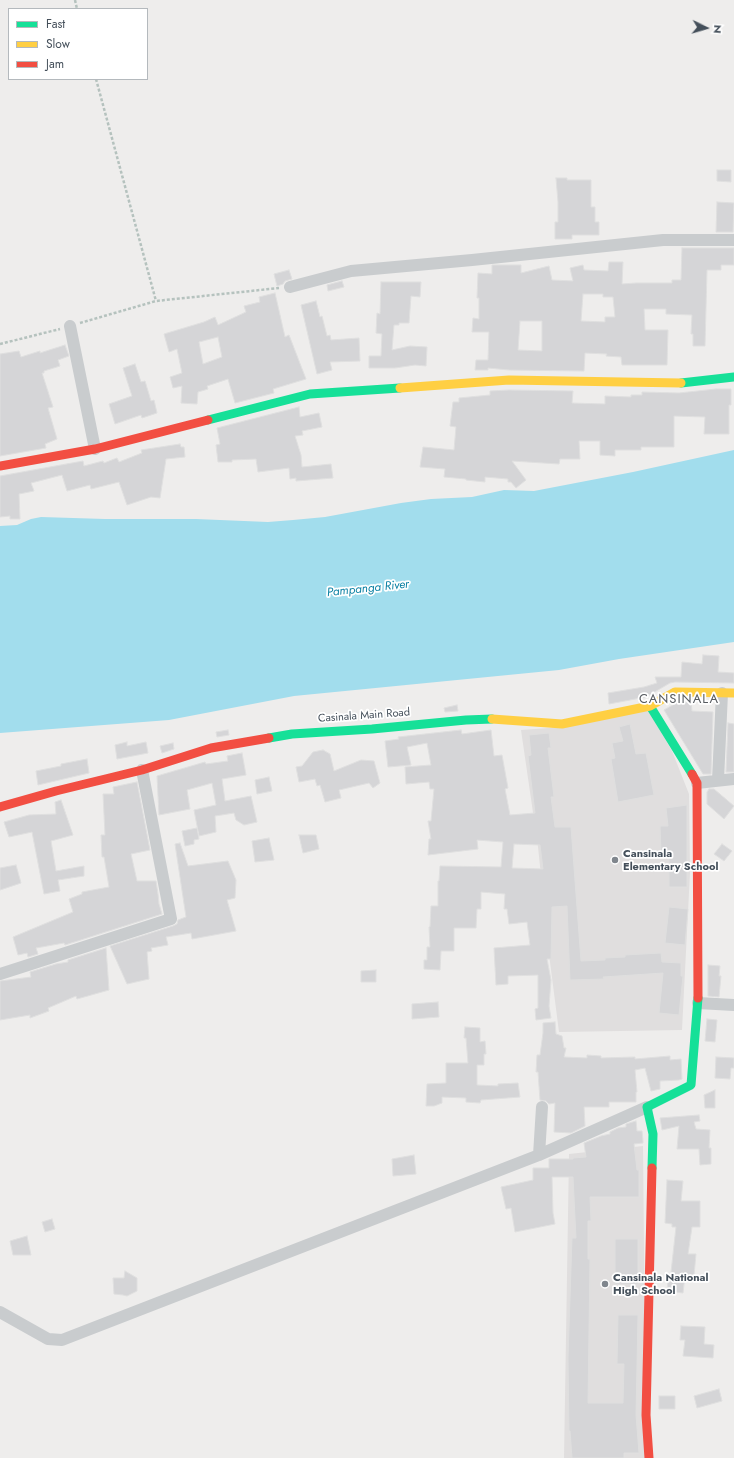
<!DOCTYPE html>
<style>
body{margin:0}
#map{position:relative;width:734px;height:1458px;overflow:hidden;background:#eeedec;font-family:Jost,sans-serif}
canvas{display:block}
.legend{position:absolute;left:8px;top:8px;width:140px;height:72px;box-sizing:border-box;background:#fff;border:1px solid #b4b9bd;margin:0;padding:5px 7px;list-style:none;font-size:12px;color:#444f5a}
.legend li{display:flex;align-items:center;gap:8px;height:20px}
.legend b{width:20px;border:1px solid #b4b9bd}
.north{position:absolute;left:686px;top:8px;width:40px;height:40px;-webkit-text-stroke:3px #fff;paint-order:stroke;rotate:95deg;font-size:11px;font-weight:700;line-height:16px;text-align:center;color:#444f5a}
.north::after{content:'';display:block;margin:auto;width:14px;height:18px;background:#444f5a;clip-path:polygon(50% 0,100% 100%,50% 72%,0 100%)}
</style>
<div id="map">
<canvas width="734" height="1458"></canvas>
<ul class="legend">
<li><b style="height:5px;background:#16e098"></b>Fast</li>
<li><b style="height:5px;background:#ffcf43"></b>Slow</li>
<li><b style="height:5px;background:#f24e42"></b>Jam</li>
</ul>
<div class="north">N</div>
</div>
<script>
const ctx = document.querySelector('canvas').getContext('2d');
ctx.lineJoin = 'round';
function fill(path, color) { ctx.fillStyle = color; ctx.fill(path, 'evenodd'); }
const poly = rows => new Path2D(rows.map(r => 'M' + r).join(''));
function strokePath(path, color, width, dash) { ctx.strokeStyle = color; ctx.lineWidth = width; ctx.lineCap = dash ? 'butt' : 'round'; ctx.setLineDash(dash || []); ctx.stroke(path); }
function drawText(font, color, halo, rows, align = 'center') {
  ctx.font = font + ' Jost,sans-serif'; ctx.lineWidth = 3.5; ctx.setLineDash([]); ctx.textBaseline = 'middle'; ctx.strokeStyle = halo; ctx.fillStyle = color; for (const [text, x, y, turn = 0] of rows) {
    ctx.save(); ctx.translate(x, y); ctx.rotate((+turn || 0) * Math.PI / 180); ctx.textAlign = isNaN(turn) ? turn : align; if (halo) ctx.strokeText(text, 0, 0); ctx.fillText(text, 0, 0); ctx.restore();
  }
}
fill(poly([
 [648,710,672,751,689,794,690,873,682,1030,559,1032,550,962,538,847,521,730,563,727],
 [643,1146,646,1458,564,1458,569,1154]
]), '#e0dede');
fill(poly([
 [734,450,734,642,619,659,559,670,294,696,169,720,0,733,0,526,17,525,31,519,41,517,105,519,196,519,268,522,293,520,325,517,401,503,431,499,472,497,504,490,534,491,633,472]
]), '#a2dded');
const building = poly([
 [717,170,731,170,731,182,717,181,717,170],
 [556,178,567,178,567,180,591,180,591,207,595,207,595,222,599,222,599,235,572,235,572,239,555,239,555,222,558,222,558,202,556,178],
 [717,202,734,203,733,232,716,232,717,202],
 [682,248,734,248,734,265,721,265,721,270,707,270,705,346,693,346,693,334,691,334,692,315,666,314,666,309,644,309,645,330,668,330,667,365,622,365,621,357,606,356,607,354,585,353,584,371,509,370,488,368,488,370,475,370,476,360,488,360,489,332,472,332,473,318,479,319,479,298,477,298,478,273,492,274,492,265,521,265,521,273,549,266,552,280,573,281,570,268,583,265,584,270,608,271,609,262,623,262,622,284,636,283,672,283,672,280,681,280,682,248],
 [583,294,603,294,603,297,613,297,615,317,605,317,605,322,581,321,583,294],
 [520,321,542,321,542,351,518,350,520,321],
 [289,270,292,279,285,281,283,284,277,286,274,274,289,270],
 [342,281,344,287,328,291,327,285,342,281],
 [381,282,421,282,420,297,411,296,409,323,399,323,399,325,394,325,392,350,410,346,427,347,426,366,415,365,395,368,369,368,369,356,381,356,382,334,376,333,377,313,380,314,381,282],
 [275,293,285,337,289,335,306,379,273,389,274,393,235,403,228,379,207,386,208,389,198,392,197,404,181,403,182,386,173,388,170,377,182,373,177,349,169,352,164,334,204,322,215,317,218,325,246,312,244,306,260,302,259,297,275,293],
 [218,337,222,357,203,364,199,342,218,337],
 [316,301,320,317,322,316,327,336,330,335,331,340,359,338,360,361,330,362,332,370,317,374,301,305,316,301],
 [65,345,69,356,58,360,60,366,44,371,44,373,42,373,53,407,48,408,57,439,45,444,46,448,0,456,0,354,19,351,21,357,40,351,40,353,65,345],
 [135,364,141,382,145,381,151,401,154,400,157,413,142,418,141,415,115,424,109,404,132,396,123,368,135,364],
 [716,389,731,389,731,405,729,405,729,434,704,434,705,417,674,416,674,447,641,447,641,450,615,450,615,456,600,455,600,441,579,441,580,459,560,459,559,464,512,461,526,480,516,488,511,482,508,482,508,479,485,477,485,482,466,480,466,479,444,477,445,469,420,467,423,447,454,450,456,427,450,426,453,402,459,402,459,398,490,395,490,391,509,390,573,391,572,403,605,404,605,396,631,397,631,395,642,395,642,392,679,393,716,389],
 [299,407,300,417,319,413,322,427,302,431,303,435,295,436,301,455,302,467,331,464,333,478,296,481,296,478,290,479,289,468,258,472,256,459,232,460,232,462,218,462,216,445,220,444,217,428,299,407],
 [180,444,181,447,184,447,185,457,166,459,160,498,151,497,127,505,119,482,91,489,90,485,67,491,62,475,31,483,34,491,19,494,20,519,10,519,10,516,0,517,0,476,83,461,84,466,103,461,104,463,117,458,119,462,142,453,141,450,180,444],
 [703,655,719,656,718,672,734,673,734,683,675,682,670,683,646,697,609,704,608,693,644,687,657,683,655,677,681,677,682,662,702,664,703,655],
 [678,702,691,702,692,711,713,712,711,774,703,774,664,710,678,702],
 [457,705,458,711,445,712,444,708,457,705],
 [728,723,734,724,734,772,726,772,728,723],
 [630,724,636,754,646,753,654,795,618,802,611,759,615,758,612,743,623,741,619,727,630,724],
 [228,730,229,735,217,737,216,732,228,730],
 [461,730,462,734,491,730,494,756,502,755,508,788,505,789,510,815,535,813,528,756,531,755,529,735,549,733,551,748,548,748,554,797,551,797,555,827,571,827,581,961,605,960,605,958,625,957,625,955,661,953,662,962,681,963,681,976,683,976,679,1015,659,1013,663,973,603,977,604,979,570,980,567,906,552,907,551,959,547,959,551,980,549,1006,551,1018,536,1020,535,1009,538,1008,538,975,508,976,508,984,496,985,494,948,530,945,527,922,509,924,507,909,504,909,505,894,481,892,481,909,477,909,476,928,454,928,454,951,441,951,440,970,424,969,424,960,427,960,427,947,430,947,429,927,430,927,431,906,438,906,438,881,439,881,440,866,501,867,503,842,477,840,478,849,428,855,429,839,431,839,428,821,431,821,434,789,430,789,429,782,406,784,405,767,431,765,427,743,407,747,411,765,388,767,385,741,399,739,398,737,461,730],
 [514,844,540,845,543,869,512,868,514,844],
 [127,742,127,746,146,742,148,753,117,759,115,745,127,742],
 [173,743,174,749,162,753,160,746,173,743],
 [323,750,330,754,334,771,361,760,374,761,380,783,373,788,369,783,339,790,341,798,325,802,320,785,317,786,315,779,299,782,296,767,302,766,313,752,323,750],
 [242,753,246,775,222,779,225,801,251,796,257,822,244,825,236,820,234,813,215,816,216,832,199,836,194,810,216,805,212,783,187,790,190,809,159,815,157,776,205,762,206,764,228,761,227,756,242,753],
 [87,759,89,773,38,785,36,771,61,766,61,764,87,759],
 [269,777,272,791,257,794,255,780,269,777],
 [137,782,150,850,131,854,137,881,156,881,158,894,159,904,162,914,65,945,64,943,36,948,38,954,28,957,27,953,18,955,13,937,73,912,69,899,82,894,82,892,109,887,104,857,102,857,101,835,105,835,103,794,114,794,113,787,137,782],
 [709,789,714,789,734,806,724,819,707,804,707,792,709,789],
 [61,800,73,835,51,841,56,871,84,866,84,876,58,880,60,891,44,894,32,832,9,837,4,822,29,815,56,814,55,802,61,800],
 [687,805,687,887,669,887,669,852,661,852,660,826,668,826,666,808,687,805],
 [197,828,199,839,194,840,194,844,185,846,182,831,197,828],
 [299,835,316,835,319,849,303,853,299,835],
 [269,838,274,860,255,862,252,841,269,838],
 [180,843,188,866,228,861,236,880,235,898,227,900,236,931,192,939,191,933,166,937,168,945,151,948,152,951,147,952,149,979,127,984,110,946,173,926,177,924,178,920,186,917,175,844,180,843],
 [722,844,732,851,724,861,714,854,722,844],
 [16,865,21,883,0,890,0,868,16,865],
 [669,907,688,909,685,945,665,943,669,907],
 [106,948,109,990,77,999,76,996,48,1008,49,1011,30,1018,30,1015,0,1020,0,981,31,977,30,972,56,964,68,962,68,960,106,948],
 [708,965,720,966,719,976,721,976,719,997,708,996,708,965],
 [376,970,376,982,361,982,361,971,376,970],
 [438,1002,439,1017,412,1019,412,1004,438,1002],
 [707,1019,717,1020,715,1042,705,1041,707,1019],
 [555,1022,556,1034,562,1036,564,1048,566,1048,564,1057,587,1058,587,1055,601,1056,601,1058,635,1057,635,1059,670,1056,670,1060,681,1059,682,1079,679,1080,660,1081,660,1089,651,1091,645,1068,635,1070,637,1092,636,1092,636,1102,609,1102,609,1107,584,1107,585,1126,571,1133,554,1132,555,1103,549,1104,546,1101,540,1100,538,1072,536,1072,537,1055,540,1055,543,1033,543,1023,555,1022],
 [465,1027,480,1028,480,1042,485,1041,486,1054,484,1054,484,1065,477,1065,477,1085,498,1086,498,1084,518,1083,520,1097,481,1100,480,1103,466,1102,466,1098,442,1097,442,1103,434,1106,426,1106,427,1084,446,1083,446,1063,468,1063,466,1038,464,1038,465,1027],
 [716,1057,734,1058,734,1068,731,1068,730,1079,715,1078,716,1057],
 [715,1090,715,1108,705,1108,704,1095,715,1090],
 [699,1115,700,1121,694,1122,696,1129,710,1130,709,1148,711,1148,711,1164,700,1165,699,1149,677,1149,679,1126,662,1130,660,1118,699,1115],
 [636,1121,637,1131,642,1131,643,1141,643,1143,634,1144,637,1170,639,1170,639,1197,590,1197,591,1221,588,1221,588,1259,590,1259,588,1403,623,1403,624,1364,617,1364,618,1315,638,1315,636,1415,639,1453,624,1453,624,1458,572,1458,570,1431,569,1431,568,1358,572,1238,576,1238,573,1177,552,1177,553,1213,555,1224,515,1232,511,1208,506,1209,501,1187,533,1180,533,1168,549,1168,549,1159,573,1159,573,1158,586,1157,584,1143,601,1136,610,1134,610,1132,618,1128,626,1127,626,1124,636,1121],
 [414,1155,416,1174,393,1176,392,1159,414,1155],
 [667,1180,683,1181,681,1201,700,1201,700,1227,692,1227,688,1254,696,1254,694,1276,685,1276,683,1293,667,1291,668,1280,670,1281,676,1227,672,1227,672,1224,665,1223,667,1180],
 [52,1219,55,1229,45,1232,42,1222,52,1219],
 [27,1236,31,1255,13,1255,10,1241,27,1236],
 [615,1239,638,1239,638,1284,615,1284,615,1239],
 [125,1271,137,1278,137,1291,127,1296,123,1295,114,1294,113,1278,124,1278,125,1271],
 [681,1326,705,1327,704,1344,714,1345,713,1358,683,1356,685,1340,680,1340,681,1326],
 [719,1389,722,1401,697,1408,694,1396,719,1389],
 [659,1396,675,1396,675,1409,659,1409,659,1396]
]);
fill(building, '#d5d5d7');
strokePath(building, '#dfdfdf', 1);
strokePath(poly([
 [75,0,77,9],
 [96,79,156,301],
 [80,323,156,301,279,288],
 [0,344,60,329]
]), '#b5c2be', 2.5, [3, 2]);
strokePath(poly([
 [290,287,351,271,472,260,663,240,734,240],
 [70,326,95,449],
 [718,780,722,693],
 [697,783,734,779],
 [0,974,171,919,142,770],
 [698,1003,734,1005],
 [539,1155,542,1107],
 [0,1312,48,1339,62,1340,539,1155,647,1107]
]), '#c9ccce', 12);
strokePath(poly([
 [681,383,734,377],
 [208,420,310,394,400,388],
 [650,706,692,774],
 [269,738,292,734,372,729,466,720,492,719],
 [652,1168,653,1134,647,1107,691,1085,698,998]
]), '#16e098', 9);
strokePath(poly([
 [400,388,509,380,681,383],
 [492,719,562,724,650,706,675,692,734,693]
]), '#ffcf43', 9);
strokePath(poly([
 [0,466,95,449,208,420],
 [692,774,697,783,698,998],
 [0,807,56,791,142,770,211,748,269,738],
 [649,1458,646,1415,652,1168]
]), '#f24e42', 9);
for (const [x, y, r, color] of [
 [615,860,4,"#80868d"],
 [605,1284,4,"#80868d"]
]) { const dot = new Path2D(); dot.arc(x, y, r, 0, 2 * Math.PI); ctx.fillStyle = color; ctx.fill(dot); strokePath(dot, '#fff', 1.5); }
drawText('11px', '#444f5a', '#fff', [
 ["Casinala Main Road",364,716,-4]
]);
drawText('bold 11px', '#444f5a', '#fff', [
 ["Cansinala",623,854],
 ["Elementary School",623,867],
 ["Cansinala National",613,1278],
 ["High School",613,1291]
], 'left');
drawText('italic 12px', '#087fa2', '#fff', [
 ["Pampanga River",368,589,-6]
]);
ctx.letterSpacing = '1px';
drawText('13px', '#585c61', '#fff', [
 ["CANSINALA",679,700]
]);
ctx.letterSpacing = '0px';
</script>
